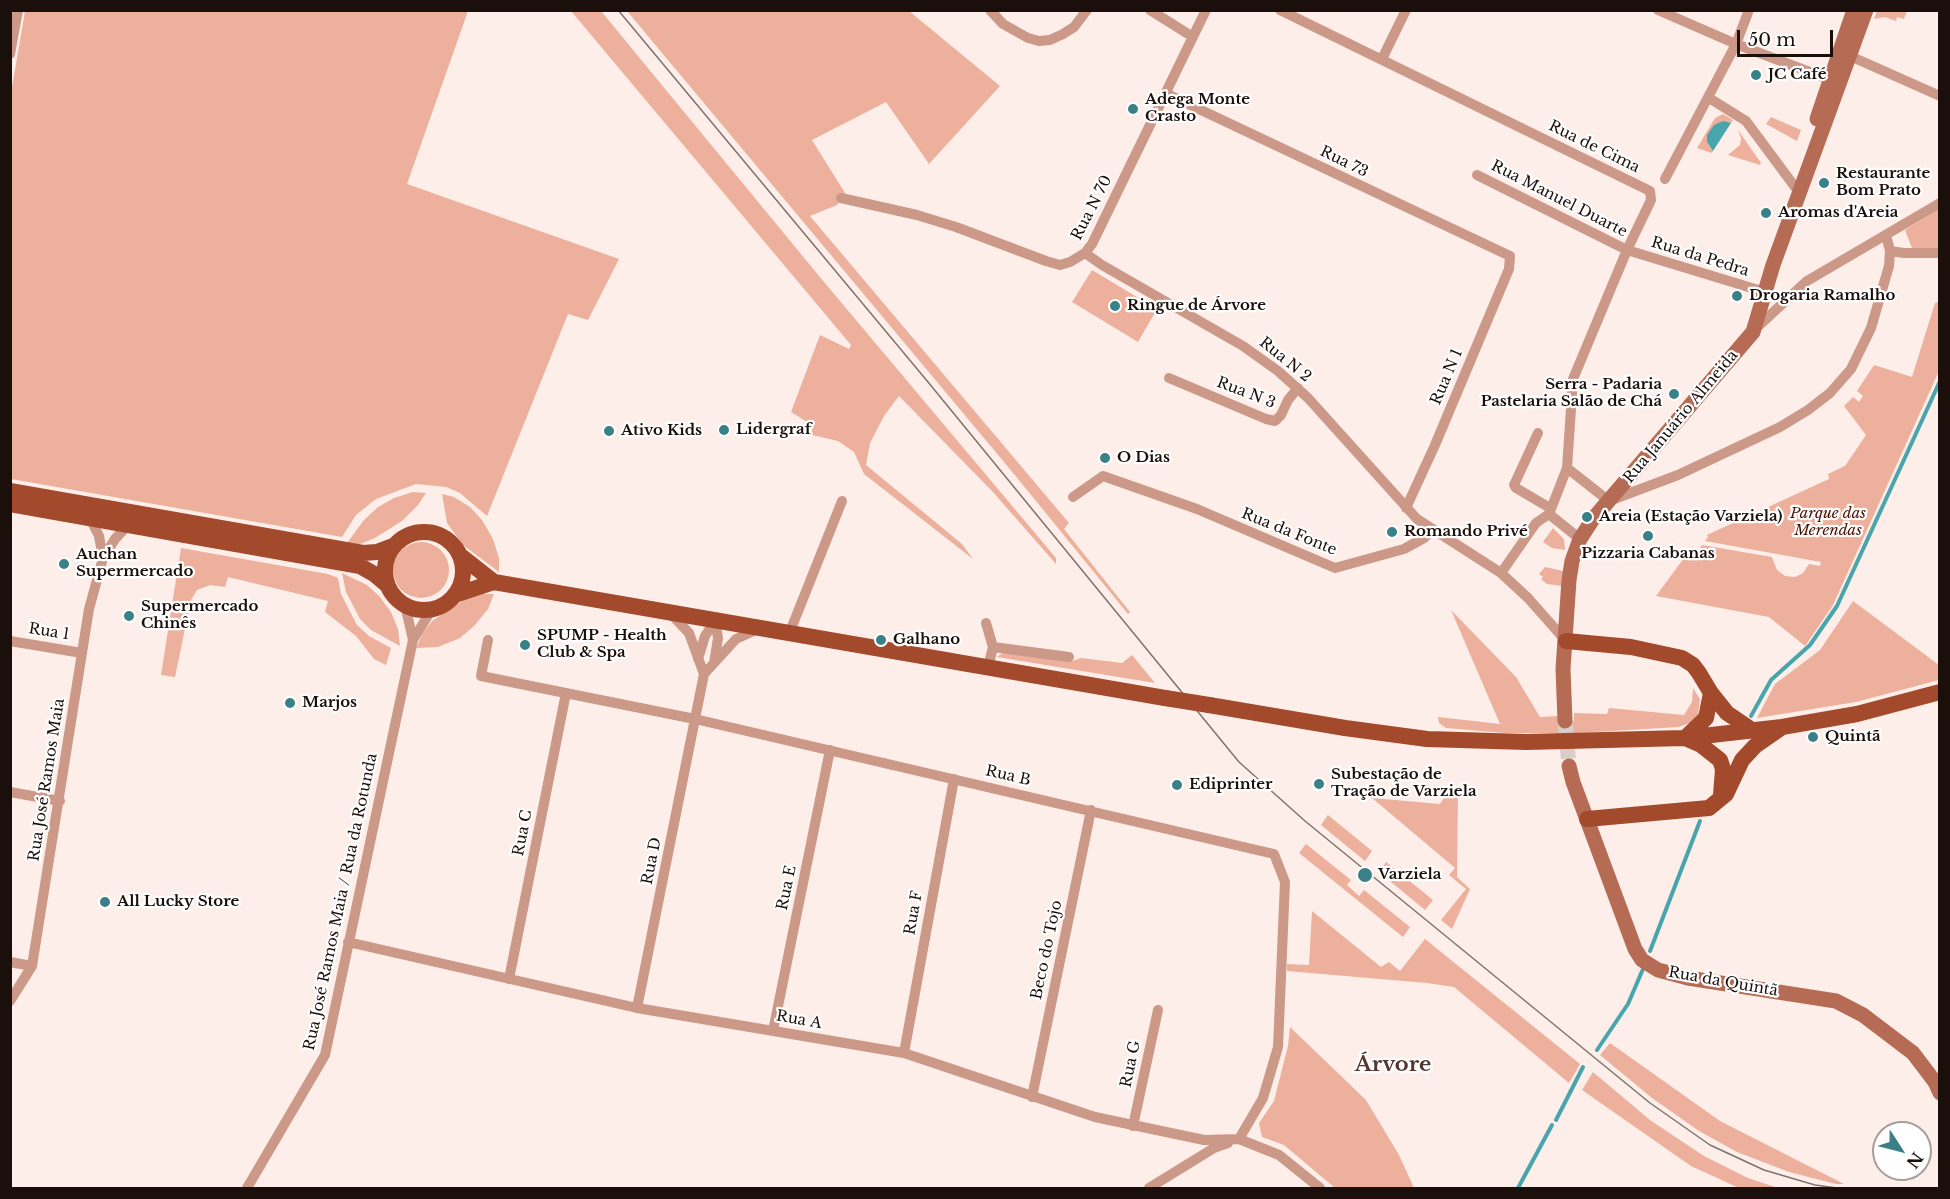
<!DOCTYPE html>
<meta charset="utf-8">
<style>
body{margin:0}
#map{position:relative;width:1950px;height:1199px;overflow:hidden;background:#fdeee9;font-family:"Libre Baskerville",serif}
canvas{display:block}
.frame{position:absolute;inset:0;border:12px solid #1b0f0b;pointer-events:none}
.north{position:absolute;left:1872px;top:1121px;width:60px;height:60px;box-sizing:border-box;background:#fff;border:2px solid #a49f9d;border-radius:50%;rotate:126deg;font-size:16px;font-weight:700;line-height:24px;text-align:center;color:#1b0f0b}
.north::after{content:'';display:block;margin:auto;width:21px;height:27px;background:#398186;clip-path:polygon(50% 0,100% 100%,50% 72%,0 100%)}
.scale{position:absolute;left:1737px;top:30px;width:96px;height:27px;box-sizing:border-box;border:3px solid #1b0f0b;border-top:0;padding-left:8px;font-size:18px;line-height:21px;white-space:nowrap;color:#1b0f0b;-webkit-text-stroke:4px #fff;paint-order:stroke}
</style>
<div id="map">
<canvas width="1950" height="1199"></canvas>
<div class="frame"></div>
<div class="north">N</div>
<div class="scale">50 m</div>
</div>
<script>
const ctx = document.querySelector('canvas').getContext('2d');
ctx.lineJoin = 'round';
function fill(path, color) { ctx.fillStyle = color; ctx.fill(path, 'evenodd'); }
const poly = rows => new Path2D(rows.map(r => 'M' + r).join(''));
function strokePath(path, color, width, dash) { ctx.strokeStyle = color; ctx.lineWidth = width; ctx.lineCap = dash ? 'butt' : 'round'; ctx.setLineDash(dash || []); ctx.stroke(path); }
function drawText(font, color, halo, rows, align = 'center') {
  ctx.font = font + ' "Libre Baskerville",serif'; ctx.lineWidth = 4.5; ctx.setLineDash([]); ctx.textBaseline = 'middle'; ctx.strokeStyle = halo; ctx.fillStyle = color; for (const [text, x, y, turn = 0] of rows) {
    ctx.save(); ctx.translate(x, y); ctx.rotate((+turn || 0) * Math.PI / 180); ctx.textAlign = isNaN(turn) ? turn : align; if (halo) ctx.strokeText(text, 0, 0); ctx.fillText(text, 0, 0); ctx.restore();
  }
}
fill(poly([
 [25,11,468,11,407,184,619,259,588,320,568,314,487,516,460,493,446,487,416,484,376,499,356,515,342,537,11,479,10,99],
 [571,11,601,11,824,282,1056,558,1056,564,992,491,899,396,884,416,870,443,866,465,962,544,973,559,864,474,854,452,838,441,812,435,812,425,791,412,820,335,849,349,851,345],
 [627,11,909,11,1000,86,929,164,886,102,812,140,845,193,837,205,810,216,1069,523,1064,529,1130,612,1128,614,1014,474],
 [1877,11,1877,10,1907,11,1904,19,1897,17,1896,21,1885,17,1874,19],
 [1723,114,1733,120,1731,123,1723,122,1707,142,1713,151,1712,153,1697,148,1715,118],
 [1771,117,1801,130,1797,141,1766,124],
 [1738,130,1761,163,1760,165,1728,155,1740,145,1741,138],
 [1939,209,1939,248,1912,248,1905,230],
 [1092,270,1157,309,1138,342,1072,302],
 [1939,302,1939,371,1833,605,1805,646,1769,617,1656,596,1692,547,1698,551,1702,545,1772,557,1777,570,1785,576,1795,577,1803,573,1809,564,1820,566,1821,562,1705,541,1708,537,1707,535,1829,479,1828,474,1845,466,1866,435,1844,406,1853,397,1859,402,1863,396,1857,391,1874,365,1912,377,1935,303],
 [413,492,426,493,418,505,402,521,375,538,358,545,347,543,364,520,378,507,394,498],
 [442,494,454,497,470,507,482,520,493,539,499,558,499,572,463,545,447,523],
 [1553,528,1564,539,1565,550,1552,548,1543,542],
 '393 570a28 28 0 1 1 56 0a28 28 0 1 1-56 0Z',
 [181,548,328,574,338,578,341,594,357,625,369,636,391,648,386,665,374,659,356,636,325,612,328,601,228,577,225,587,210,585,197,590,191,600,175,677,161,675],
 [1545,567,1563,571,1562,586,1547,584,1541,579,1543,577,1539,574],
 [342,573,367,585,379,596,391,612,398,629,400,646,371,630,360,619,346,592],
 [482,594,494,594,488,609,474,626,460,638,438,647,416,648,423,633,432,621,464,600],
 [1853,601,1939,665,1939,680,1856,702,1757,718,1775,684,1820,650],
 [1451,610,1516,677,1540,717,1558,716,1560,724,1574,721,1574,713,1607,714,1609,708,1684,715,1692,702,1693,688,1700,699,1698,715,1692,722,1679,727,1577,733,1505,733,1446,728,1439,723,1438,717,1500,724],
 [1004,652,1072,661,1081,658,1122,663,1132,655,1155,683,997,657],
 [1447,793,1458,794,1457,877,1470,889,1452,929,1441,920,1466,889,1449,875,1455,868,1372,798,1440,804],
 [1328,815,1372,851,1365,861,1321,825],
 [1306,844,1351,880,1347,885,1359,896,1364,890,1410,927,1403,937,1299,853],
 [1386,862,1433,900,1425,910,1379,872],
 [1312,911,1381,967,1389,962,1400,971,1425,939,1580,1064,1569,1083,1454,987,1427,983,1287,971,1287,964,1309,965],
 [1290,1027,1366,1100,1399,1155,1414,1188,1335,1188,1284,1145,1262,1137,1259,1123,1274,1101,1288,1046],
 [1610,1043,1720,1121,1844,1184,1836,1184,1789,1172,1737,1152,1699,1131,1652,1098,1600,1055],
 [1593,1072,1650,1120,1704,1156,1748,1178,1778,1188,1739,1188,1691,1166,1582,1090]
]), '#edb09c');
fill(poly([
 [1723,121,1731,123,1713,151,1707,142,1707,135,1714,125]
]), '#47a5ab');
strokePath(poly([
 [1751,716,1771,680,1810,645,1837,606,1940,381],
 [1650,951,1700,821],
 [1597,1050,1628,1004,1643,969],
 [1556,1120,1583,1067],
 [1518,1188,1552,1125]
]), '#47a5ab', 4);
strokePath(poly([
 [1565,721,1569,766]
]), '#dbcdc8', 15, [15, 8]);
strokePath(poly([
 [990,10,1003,24,1028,38,1039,41,1050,40,1063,34,1074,27,1087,10],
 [1150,10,1193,37],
 [1280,10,1650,191,1651,200,1627,250,1573,379,1567,468,1549,514,1580,539],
 [1658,10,1736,44,1836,82],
 [10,54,18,10],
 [1850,56,1940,96],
 [1382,59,1406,10],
 [1165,93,1510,256,1509,269,1435,445,1406,508],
 [1709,98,1746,121,1795,187],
 [1477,175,1627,250,1765,292],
 [1665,179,1736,44,1749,10],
 [841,198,917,215,956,227,1046,261,1060,265,1070,262,1085,253,1092,244,1206,10],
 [1890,251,1904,253,1940,253],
 [1085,253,1102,265,1243,346,1278,371,1308,398,1417,519,1501,573,1528,598,1566,641],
 [1753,331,1807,281,1940,203],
 [1169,378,1266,419,1275,421,1281,415,1288,400,1298,388],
 [1538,433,1514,485,1516,488,1550,508],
 [1567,468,1609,501,1678,475,1780,427,1808,410,1830,393,1851,369,1871,328,1889,266,1890,251,1886,235],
 [1073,497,1103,476,1197,509,1335,568,1404,549,1424,538,1433,530],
 [90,518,99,536,103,558],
 [1501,573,1536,523,1549,514],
 [405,605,413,640],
 [986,623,993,647],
 [789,634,842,501],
 [488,640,481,676,695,719,1274,854,1285,882,1278,1047,1263,1098,1239,1139],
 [10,641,82,653],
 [698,659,705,636,715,621],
 [714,663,718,638,715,621],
 [988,667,993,647,1069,657],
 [704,674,736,639,758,629],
 [10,792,60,801],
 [348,942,637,1008,904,1053,1095,1117,1204,1140,1239,1139,1279,1155,1320,1188],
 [10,962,32,966],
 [509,979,566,693],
 [10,1001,32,966,89,609,103,558,115,539,128,525],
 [637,1008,704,674,689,633,671,614],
 [773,1031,830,750],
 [904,1053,954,779],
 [1032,1097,1091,810],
 [1133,1126,1158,1010],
 [247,1188,325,1055,413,640,432,609],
 [1149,1188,1214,1148,1228,1143]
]), '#cc9888', 10);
strokePath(poly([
 [1817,119,1854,10],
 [1565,721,1563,669,1569,580,1572,561,1580,539,1593,519,1753,332,1773,265,1866,10],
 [1569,766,1573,782,1635,949,1642,960,1658,970,1688,978,1836,1001,1863,1015,1913,1053,1935,1082,1940,1093]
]), '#b56b54', 15);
strokePath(poly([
 [10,491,363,553,377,552,393,546],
 [10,504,360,566,374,574,387,585],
 '385 571a39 39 0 1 1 78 0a39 39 0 1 1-78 0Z',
 [461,556,494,582,1165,698],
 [455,595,494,582],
 [1566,641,1631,647,1682,658,1693,665,1699,673,1711,693,1727,713,1752,730],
 [1711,693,1706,718,1685,738,1701,745,1720,760,1723,769,1721,795],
 [1209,705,1345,728,1427,739,1526,742,1685,738,1782,727,1857,714,1940,692],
 [1587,819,1709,808,1726,794,1742,760,1755,746,1781,728]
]), '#a3492c', 16);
strokePath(poly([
 [618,10,928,382,1239,762,1305,821,1650,1103,1710,1145,1764,1170,1815,1185,1837,1188]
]), '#7f726d', 1.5);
strokePath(poly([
 [1165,698,1209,705]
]), '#a3492c', 16);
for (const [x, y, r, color] of [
 [1756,75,6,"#398186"],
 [1133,109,6,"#398186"],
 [1824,183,6,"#398186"],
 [1766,213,6,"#398186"],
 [1737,296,6,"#398186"],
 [1115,306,6,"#398186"],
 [1674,394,6,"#398186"],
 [724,430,6,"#398186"],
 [609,431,6,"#398186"],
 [1105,458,6,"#398186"],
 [1587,517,6,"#398186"],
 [1392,532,6,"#398186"],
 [1648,536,6,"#398186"],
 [64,564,6,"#398186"],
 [129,616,6,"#398186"],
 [881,640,6,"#398186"],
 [525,645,6,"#398186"],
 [290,703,6,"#398186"],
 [1813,737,6,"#398186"],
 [1319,784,6,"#398186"],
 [1177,785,6,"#398186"],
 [1365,875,8,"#398186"],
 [105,902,6,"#398186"]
]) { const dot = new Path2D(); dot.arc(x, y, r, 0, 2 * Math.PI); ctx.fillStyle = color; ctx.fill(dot); strokePath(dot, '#fff', 2); }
drawText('bold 15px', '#1b0f0b', '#fff', [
 ["JC Café",1768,75],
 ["Adega Monte",1145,100],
 ["Crasto",1145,117],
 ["Restaurante",1836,174],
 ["Bom Prato",1836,191],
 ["Aromas d'Areia",1778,213],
 ["Drogaria Ramalho",1749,296],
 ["Ringue de Árvore",1127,306],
 ["Serra - Padaria",1662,385,"right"],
 ["Pastelaria Salão de Chá",1662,402,"right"],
 ["Lidergraf",736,430],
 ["Ativo Kids",621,431],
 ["O Dias",1117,458],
 ["Areia (Estação Varziela)",1599,517],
 ["Romando Privé",1404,532],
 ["Pizzaria Cabanas",1648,554,"center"],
 ["Auchan",76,555],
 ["Supermercado",76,572],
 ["Supermercado",141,607],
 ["Chinês",141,624],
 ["SPUMP - Health",537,636],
 ["Club & Spa",537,653],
 ["Galhano",893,640],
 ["Marjos",302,703],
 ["Quintã",1825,737],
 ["Subestação de",1331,775],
 ["Tração de Varziela",1331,792],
 ["Ediprinter",1189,785],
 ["Varziela",1378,875],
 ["All Lucky Store",117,902]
], 'left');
drawText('15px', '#1b0f0b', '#fff', [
 ["Rua de Cima",1594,147,26],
 ["Rua 73",1344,162,26],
 ["Rua Manuel Duarte",1559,199,27],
 ["Rua N 70",1092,208,-63],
 ["Rua da Pedra",1700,257,17],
 ["Rua N 2",1285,360,39],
 ["Rua N 1",1447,377,-67],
 ["Rua N 3",1246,393,21],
 ["Rua Januário Almeida",1681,417,-50],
 ["Rua da Fonte",1289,532,22],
 ["Rua 1",49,632,9],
 ["Rua B",1008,776,13],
 ["Rua José Ramos Maia",47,780,-81],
 ["Rua C",523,833,-79],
 ["Rua D",652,861,-79],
 ["Rua E",787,888,-78],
 ["Rua José Ramos Maia / Rua da Rotunda",341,902,-78],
 ["Rua F",914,913,-80],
 ["Beco do Tojo",1047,950,-78],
 ["Rua da Quintã",1723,982,10],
 ["Rua A",799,1020,10],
 ["Rua G",1131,1064,-78]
]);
drawText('italic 15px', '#4e1200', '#fff', [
 ["Parque das",1828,514],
 ["Merendas",1828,531]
]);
drawText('bold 21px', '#54382f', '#fff', [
 ["Árvore",1393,1065]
]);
</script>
